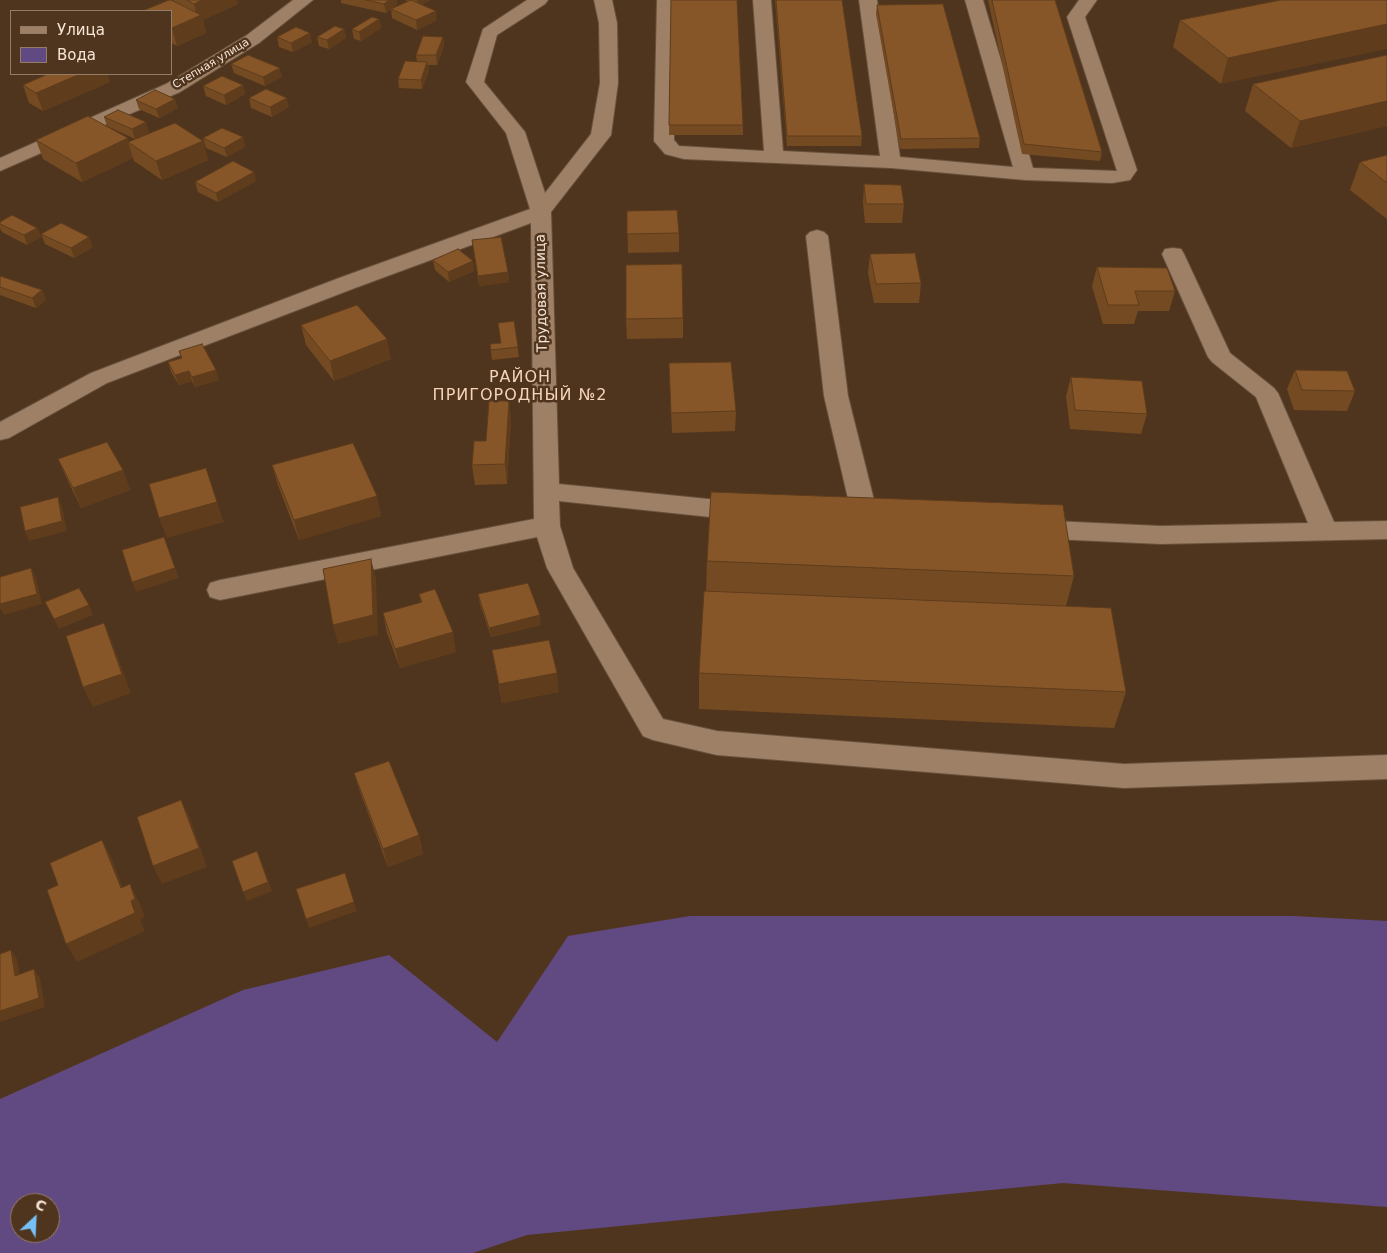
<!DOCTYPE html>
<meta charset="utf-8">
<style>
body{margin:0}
#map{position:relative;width:1387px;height:1253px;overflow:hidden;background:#50351e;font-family:"DejaVu Sans",sans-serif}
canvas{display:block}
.legend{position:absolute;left:10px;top:10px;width:162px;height:65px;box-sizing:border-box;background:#50351e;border:1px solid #937c68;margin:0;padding:6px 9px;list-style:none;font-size:15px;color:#f7e6d8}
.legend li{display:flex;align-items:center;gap:10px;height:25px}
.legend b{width:25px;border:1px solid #937c68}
.north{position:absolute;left:10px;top:1193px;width:50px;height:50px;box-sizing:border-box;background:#50351e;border:1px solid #937c68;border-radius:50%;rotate:25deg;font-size:14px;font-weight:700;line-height:20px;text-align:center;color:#f7e6d8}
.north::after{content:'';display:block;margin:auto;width:18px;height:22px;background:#75c0f6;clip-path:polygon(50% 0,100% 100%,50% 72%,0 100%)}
</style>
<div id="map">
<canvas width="1387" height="1253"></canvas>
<ul class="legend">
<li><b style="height:6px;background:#9e8066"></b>Улица</li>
<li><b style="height:14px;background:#604a81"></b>Вода</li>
</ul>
<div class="north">С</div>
</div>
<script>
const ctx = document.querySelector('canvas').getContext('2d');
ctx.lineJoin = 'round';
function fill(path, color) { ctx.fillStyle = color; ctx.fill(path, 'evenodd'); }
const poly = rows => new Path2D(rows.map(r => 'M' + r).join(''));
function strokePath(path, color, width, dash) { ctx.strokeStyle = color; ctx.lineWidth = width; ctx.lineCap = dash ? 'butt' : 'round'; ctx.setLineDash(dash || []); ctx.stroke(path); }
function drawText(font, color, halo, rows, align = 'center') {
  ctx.font = font + ' "DejaVu Sans",sans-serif'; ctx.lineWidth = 5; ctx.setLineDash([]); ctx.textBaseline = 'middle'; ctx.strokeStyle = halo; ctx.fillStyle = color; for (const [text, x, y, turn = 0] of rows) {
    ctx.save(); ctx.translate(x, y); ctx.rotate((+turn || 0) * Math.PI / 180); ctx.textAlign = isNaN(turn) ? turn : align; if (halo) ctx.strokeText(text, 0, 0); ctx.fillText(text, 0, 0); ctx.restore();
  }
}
fill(poly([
 [690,916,1294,916,1387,921,1387,1207,1063,1183,527,1235,473,1253,0,1253,0,1099,243,990,389,955,497,1042,568,936],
 [20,1203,50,1203,50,1233,20,1233]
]), '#604a81');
const minor = poly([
 [293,0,313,0,259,43,180,92,0,171,0,158,166,84,247,35,293,0],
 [527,0,548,0,545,4,497,35,484,82,525,132,545,193,591,134,600,83,599,23,594,0,612,0,617,23,618,83,611,135,551,212,559,484,748,503,757,506,761,512,757,518,748,521,559,501,560,526,573,568,663,719,717,731,1124,764,1387,755,1387,779,1124,788,717,755,653,740,643,736,547,568,537,537,220,600,210,597,207,590,210,583,220,580,534,519,531,223,355,288,107,383,9,438,0,440,0,422,91,373,339,278,530,209,506,133,466,82,483,29,527,0],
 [657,0,675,0,674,140,679,146,764,151,753,0,771,0,783,151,880,156,859,0,877,0,900,157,1013,167,965,0,983,0,1033,168,1117,171,1067,17,1079,0,1097,0,1085,17,1137,170,1130,180,1112,183,1025,180,891,168,684,159,665,154,654,141,657,0],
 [817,230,824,232,828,236,848,396,879,520,875,526,866,529,857,526,853,520,824,396,806,236,810,232,817,230],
 [1173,248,1181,249,1184,254,1230,353,1274,388,1278,393,1334,522,1387,521,1387,539,1161,544,1031,538,1022,535,1018,529,1022,523,1031,520,1161,526,1308,523,1256,397,1212,362,1208,357,1162,254,1165,249,1173,248]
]);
strokePath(minor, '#67513c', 2);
fill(minor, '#9e8066');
fill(poly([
 [173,0,237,0,238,4,203,20,206,33,177,46,171,43,171,11],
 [341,0,397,0,397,4,391,9,408,1,405,0,431,0,421,5,437,20,417,30,392,18,391,9,386,13,341,3],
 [671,0,743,125,743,135,669,135],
 [775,0,842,0,862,136,861,146,787,146],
 [988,0,1055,0,1102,152,1100,161,1022,154],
 [1281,0,1221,84,1173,47,1180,20],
 [877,5,980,138,979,148,900,149,876,14],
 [379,19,381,28,361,41,354,39,352,29],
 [344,29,346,38,329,49,319,46,317,37],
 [277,37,312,42,293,52,279,47],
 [443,37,444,46,437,65,428,65,429,71,422,89,399,88,398,79,417,62,416,55],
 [1387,55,1387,126,1291,148,1245,111,1253,84],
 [231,64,282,77,265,86,234,73],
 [48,74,107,74,110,82,43,111,29,103,23,85],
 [243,85,245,94,226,105,206,96,203,86],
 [249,98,289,107,272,117,251,108],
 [136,100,178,108,159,118,139,109],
 [104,117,149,132,135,139,107,126],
 [243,137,245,147,227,157,206,148,203,138],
 [36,140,129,142,203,141,208,160,162,180,134,161,133,158,82,182,43,159],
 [1387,155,1387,219,1350,190,1360,162],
 [256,181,218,202,198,192,195,182],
 [864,184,904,204,902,223,865,223,863,203],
 [627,211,679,233,679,252,628,253],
 [0,222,37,228,41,237,27,245,2,232,0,228],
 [41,234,93,247,74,258,45,244],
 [472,240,508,272,509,282,479,286],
 [870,254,921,283,919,303,874,303,868,273],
 [433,260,474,271,449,282,435,270],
 [1097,267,1175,291,1169,311,1138,311,1134,324,1103,324,1092,286],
 [0,276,42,290,46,300,36,308,0,295],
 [683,318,683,338,627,339,626,319],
 [514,321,519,357,492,360,490,344,501,343],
 [301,325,391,359,334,381,306,345],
 [179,351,219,380,195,387,192,381,179,385,171,372,168,362,181,358],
 [669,363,736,411,735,431,672,433],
 [1295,370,1355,391,1347,411,1294,410,1287,389],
 [1071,377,1147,414,1141,434,1070,429,1066,396],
 [509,401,511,421,507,484,475,485,472,465],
 [58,459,123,470,130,490,81,508,67,479],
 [272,465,381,516,299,540,278,485],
 [707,561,1074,576,1066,606,1126,692,1114,728,699,709,699,673,706,591],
 [419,594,456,652,400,668,387,633,383,613,421,603],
 [478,594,541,625,491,637,480,604],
 [492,650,559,692,502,703],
 [354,773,419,835,423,854,388,867,360,792]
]), '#744a22');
fill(poly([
 [202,0,237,0,238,4,203,20,206,33,177,46,172,28,197,17,194,4],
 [389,0,397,0,397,4,386,13,384,4],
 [417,0,431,0,418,6],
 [436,11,437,20,417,30,416,20],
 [379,19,381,28,361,41,359,32],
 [1387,24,1387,49,1221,84,1228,58],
 [344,29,346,38,329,49,327,40],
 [310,33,312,42,293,52,291,43],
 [443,37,444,46,437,65,436,55],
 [427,62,429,71,422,89,421,80],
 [280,68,282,77,265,86,263,77],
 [80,74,107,74,110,82,43,111,36,93],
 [243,85,245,94,226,105,224,95],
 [287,98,289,107,272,117,270,107],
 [175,99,178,108,159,118,156,109],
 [1387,101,1387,126,1291,148,1300,121],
 [146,122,149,132,135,139,132,129],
 [243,137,245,147,227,157,224,148],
 [128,138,129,143,128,142,133,158,82,182,76,163],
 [203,141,208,160,162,180,156,161],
 [254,172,256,181,218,202,216,193],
 [37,228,41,237,27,245,24,235],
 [89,237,93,247,74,258,71,248],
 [473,261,474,271,449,282,448,272],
 [508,272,509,282,479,286,478,276],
 [42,290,46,300,36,308,32,298],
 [387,339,391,359,334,381,330,361],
 [216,370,219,380,195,387,192,377],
 [189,371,192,381,179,385,175,375],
 [509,401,511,421,507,484,505,464],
 [123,470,130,490,81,508,73,488],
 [377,496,381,516,299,540,294,520],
 [58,497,62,507,67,531,29,541,25,531],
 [217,502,224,522,167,538,159,518],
 [164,537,179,578,136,592,132,582],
 [371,559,376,579,378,635,338,644,333,625],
 [31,568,36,578,42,604,4,615,0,608,0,604],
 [89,605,93,615,59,629,54,619],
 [540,615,541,625,491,637,489,628],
 [104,623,112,642,131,693,93,707,83,687],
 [453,632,456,652,400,668,395,649],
 [557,673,559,692,502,703,499,684],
 [181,800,190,818,207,867,162,884,153,866],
 [419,835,423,854,388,867,383,849],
 [102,840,112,859,130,907,121,888],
 [261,861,272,891,247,901,243,892],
 [130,884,139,902,145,917,140,919,145,931,77,962,66,944,131,901],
 [354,902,357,911,309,928,306,919],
 [11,950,17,959,21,985,15,976],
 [34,969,40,978,45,1007,0,1022,0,1011]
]), '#5e3c1c');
const building = poly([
 [169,0,171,0,201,15,172,28,171,27,171,11,142,11,169,0],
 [187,0,202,0,194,4,187,0],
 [366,0,389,0,384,4,366,0],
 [411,0,436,11,416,20,391,9,411,0],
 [671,0,737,0,743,125,669,125,671,0],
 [776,0,842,0,862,136,787,136,776,0],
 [992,0,1055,0,1102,152,1024,144,992,0],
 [1281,0,1387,0,1387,24,1228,58,1180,20,1281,0],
 [943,4,980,138,901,139,877,5,943,4],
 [372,17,379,19,359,32,352,29,372,17],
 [335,26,344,29,327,40,317,37,335,26],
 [296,27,310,33,291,43,277,37,296,27],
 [423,36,443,37,436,55,416,55,423,36],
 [248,55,280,68,263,77,231,64,248,55],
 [1387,55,1387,101,1300,121,1253,84,1387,55],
 [405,61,427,62,421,80,398,79,405,61],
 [48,74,80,74,36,93,23,85,48,74],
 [222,76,243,85,224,95,203,86,222,76],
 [266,89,287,98,270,107,249,98,266,89],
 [155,90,175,99,156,109,136,100,155,90],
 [118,110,146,122,132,129,104,117,118,110],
 [88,116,128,138,76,163,36,140,88,116],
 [175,123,203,141,156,161,128,142,175,123],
 [222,128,243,137,224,148,203,138,222,128],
 [1387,155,1387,183,1360,162,1387,155],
 [233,161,254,172,216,193,195,182,233,161],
 [864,184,901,185,904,204,866,204,864,184],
 [677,210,679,233,627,234,627,211,677,210],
 [12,215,37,228,24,235,0,224,0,222,12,215],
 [61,223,89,237,71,248,41,234,61,223],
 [501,237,508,272,478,276,472,240,501,237],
 [458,249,473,261,448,272,433,260,458,249],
 [915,253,921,283,876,284,870,254,915,253],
 [682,264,683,318,626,319,626,265,682,264],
 [1097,267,1167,268,1175,291,1135,291,1139,305,1108,305,1097,267],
 [0,276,42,290,32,298,0,287,0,276],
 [357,305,387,339,330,361,301,325,357,305],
 [514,321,518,347,491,350,490,344,501,343,498,323,514,321],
 [202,344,216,370,192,377,189,371,175,375,168,362,182,358,179,351,202,344],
 [731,362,736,411,671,413,669,363,731,362],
 [1295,370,1347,371,1355,391,1302,390,1295,370],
 [1071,377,1142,381,1147,414,1075,410,1071,377],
 [489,401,509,401,505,464,472,465,474,441,486,441,489,401],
 [107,442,123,470,73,488,58,459,107,442],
 [353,443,377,496,294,520,272,465,353,443],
 [206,468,217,502,159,518,149,484,206,468],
 [711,492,1063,505,1074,576,707,561,711,492],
 [58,497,62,521,25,531,20,507,58,497],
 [164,537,175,568,132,582,122,550,164,537],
 [371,559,373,615,333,625,323,569,371,559],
 [31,568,37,594,0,604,0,577,31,568],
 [528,583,540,615,489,628,478,594,528,583],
 [79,588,89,605,54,619,45,602,79,588],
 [435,589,453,632,395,649,383,613,422,602,419,594,435,589],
 [704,591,1111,608,1126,692,699,673,704,591],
 [104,623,122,674,83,687,66,636,104,623],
 [549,640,557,673,499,684,492,650,549,640],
 [389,761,419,835,383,849,354,773,389,761],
 [181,800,199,848,153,866,137,817,181,800],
 [102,840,121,888,130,884,135,899,131,901,135,913,66,944,47,890,58,885,50,863,102,840],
 [257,851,268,882,243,892,232,861,257,851],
 [345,873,354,902,306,919,296,889,345,873],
 [11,950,15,976,34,969,39,998,0,1011,0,954,11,950]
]);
fill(building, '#875628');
strokePath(building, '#5e3c1c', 1);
drawText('11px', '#f7e6d8', '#50351e', [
 ["Степная улица",211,64,-31]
]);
drawText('14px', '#f7e6d8', '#50351e', [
 ["Трудовая улица",542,293,-91]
]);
ctx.letterSpacing = '1px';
drawText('16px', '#f6d4b9', '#50351e', [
 ["РАЙОН",520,378],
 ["ПРИГОРОДНЫЙ №2",520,396]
]);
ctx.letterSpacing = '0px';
</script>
